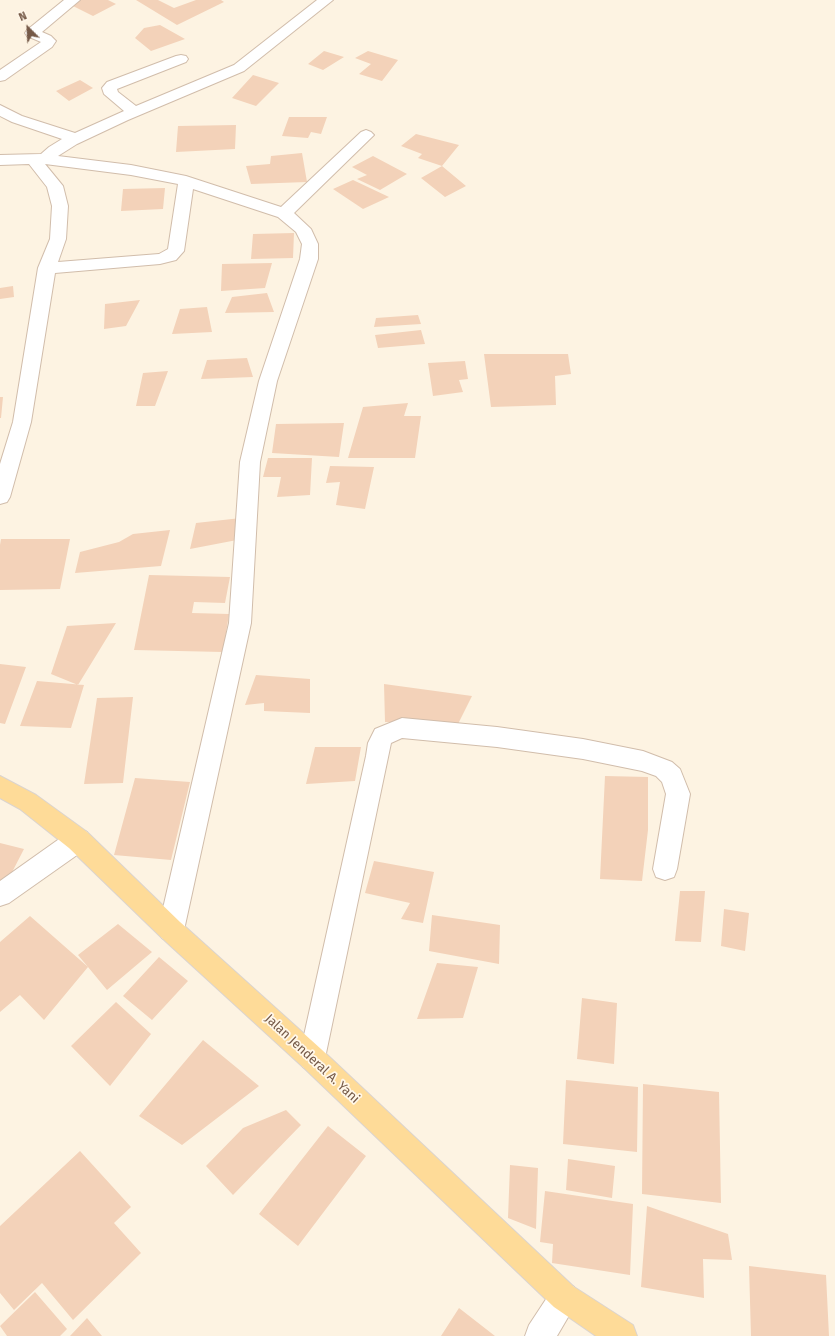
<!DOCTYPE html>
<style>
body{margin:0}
#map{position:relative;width:835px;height:1336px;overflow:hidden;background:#fdf3e2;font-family:"Fira Sans",sans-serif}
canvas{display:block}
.north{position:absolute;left:8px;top:8px;width:40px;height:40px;-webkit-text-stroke:3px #fff7e9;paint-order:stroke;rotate:336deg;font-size:11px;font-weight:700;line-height:16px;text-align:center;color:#755947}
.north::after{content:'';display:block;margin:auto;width:14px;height:18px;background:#755947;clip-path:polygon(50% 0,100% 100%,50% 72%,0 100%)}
</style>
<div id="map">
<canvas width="835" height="1336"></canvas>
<div class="north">N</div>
</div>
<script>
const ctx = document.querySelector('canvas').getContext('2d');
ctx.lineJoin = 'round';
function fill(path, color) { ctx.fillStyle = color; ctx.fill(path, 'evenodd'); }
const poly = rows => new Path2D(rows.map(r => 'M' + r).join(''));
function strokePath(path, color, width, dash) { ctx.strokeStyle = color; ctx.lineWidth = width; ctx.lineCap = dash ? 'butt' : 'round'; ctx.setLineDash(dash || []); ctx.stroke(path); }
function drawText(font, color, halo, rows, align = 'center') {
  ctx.font = font + ' "Fira Sans",sans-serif'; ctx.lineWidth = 3.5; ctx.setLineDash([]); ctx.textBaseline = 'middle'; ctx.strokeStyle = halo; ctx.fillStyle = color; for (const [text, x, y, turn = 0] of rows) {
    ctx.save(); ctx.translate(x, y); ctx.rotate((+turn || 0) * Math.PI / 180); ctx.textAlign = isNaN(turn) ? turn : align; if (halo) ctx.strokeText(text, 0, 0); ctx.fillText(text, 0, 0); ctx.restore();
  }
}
fill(poly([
 [76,0,108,0,116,4,93,16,69,4],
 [136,0,158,0,174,8,196,0,221,0,224,2,177,25],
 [160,25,185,39,151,51,135,38,144,28],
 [324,51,344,57,323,70,308,64],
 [368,51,398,60,382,81,359,74,371,64,355,58],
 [253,75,279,83,256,106,232,98],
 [80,80,93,88,69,101,56,91],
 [289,117,327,117,321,134,311,132,308,138,282,136],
 [236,125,235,149,176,152,178,126],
 [416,134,459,145,442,166,418,158,422,154,401,146],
 [302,153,307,182,251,184,246,166,270,164,271,156],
 [373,156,407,174,380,190,357,179,367,175,352,167],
 [442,166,466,186,445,197,421,178],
 [353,180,389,197,363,209,333,189],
 [165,188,163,209,121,211,123,189],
 [294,233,293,258,251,259,253,234],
 [272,263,265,288,221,291,222,264],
 [13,286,14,297,0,299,0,288],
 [267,293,274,312,225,313,232,297],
 [140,300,126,326,104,329,105,304],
 [207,307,212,332,172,334,180,309],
 [418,315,421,324,374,327,376,318],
 [421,330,425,344,378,348,375,335],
 [484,354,568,354,571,374,555,376,556,405,491,407],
 [247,358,253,377,201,379,207,360],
 [465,361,468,379,459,380,463,392,433,396,428,363],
 [168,371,155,406,136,406,143,373],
 [0,397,3,397,1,418,0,418],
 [408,403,404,416,421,416,415,458,348,458,363,407],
 [344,423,339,457,272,453,276,424],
 [268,458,312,458,310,495,277,497,281,477,263,477],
 [330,466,374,467,365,509,336,505,340,482,326,483],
 [241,518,237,540,190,549,196,523],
 [170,530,161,566,75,573,80,552,119,542,133,534],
 [1,539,70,539,60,589,0,590,0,545],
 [149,575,230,577,225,603,194,602,192,613,229,614,223,652,134,650],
 [116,623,78,685,51,674,67,626],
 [0,664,26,667,5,724,0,723],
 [256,675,310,679,310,713,264,711,264,703,245,705],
 [37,681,84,685,71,728,20,726],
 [384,684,472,696,458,724,385,722],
 [133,697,123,783,84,784,97,698],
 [315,747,361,747,355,781,306,784],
 [605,776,648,777,648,830,642,881,600,879],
 [135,778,190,782,171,860,114,855],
 [0,843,24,849,7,882,0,880],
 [374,861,434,872,423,923,401,919,410,903,365,893],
 [680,891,705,891,701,942,675,941],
 [724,909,749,913,745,951,721,946],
 [432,915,500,925,499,964,429,951],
 [30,916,88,967,78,955,118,924,152,952,107,990,88,967,44,1020,20,995,0,1012,0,942],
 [159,957,188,981,152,1020,123,996],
 [437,963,478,967,463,1018,417,1019],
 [582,998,617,1003,614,1064,577,1059],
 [116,1002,151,1034,110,1086,71,1046],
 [203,1040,259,1086,182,1145,139,1116],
 [566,1080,638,1087,637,1152,563,1144],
 [643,1084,719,1092,721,1203,642,1194],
 [286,1110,301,1125,233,1195,206,1166,243,1128],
 [328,1126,366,1156,298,1246,259,1214],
 [80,1151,131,1207,114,1223,141,1253,73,1320,42,1283,14,1310,0,1293,0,1226],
 [568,1159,615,1166,612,1198,566,1190],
 [510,1165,538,1168,536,1229,508,1218],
 [545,1191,633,1204,630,1275,552,1263,553,1244,540,1242],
 [647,1206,728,1234,732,1260,703,1259,704,1298,641,1287],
 [749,1266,826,1275,829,1336,751,1336],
 [35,1292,67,1329,60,1336,7,1336,0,1326],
 [459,1308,495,1336,441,1336],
 [87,1318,102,1336,70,1336]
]), '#f3d2b9');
const minor = poly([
 [64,0,80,0,42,32,51,36,56,41,52,47,5,80,0,81,0,70,41,42,27,36,25,33,27,30,64,0],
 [317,0,333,0,244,71,128,120,77,144,58,156,131,165,186,176,281,207,361,132,366,130,371,132,374,135,294,213,311,229,318,244,318,259,277,381,260,462,251,623,184,930,180,938,171,942,162,938,158,930,229,623,240,462,259,381,300,259,302,244,296,232,278,217,193,189,184,251,176,260,160,264,55,273,31,422,10,497,7,502,0,504,0,464,13,422,38,268,50,239,52,206,47,187,29,164,0,165,0,155,41,154,49,147,62,139,12,122,0,116,0,105,22,116,75,133,124,111,104,94,102,88,107,82,176,56,181,55,186,56,188,59,186,62,117,89,118,92,136,106,234,65,317,0],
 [45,164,131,175,178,184,168,249,159,254,58,262,66,239,68,206,63,186,45,164],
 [402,718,497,727,583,739,643,751,672,762,680,769,690,794,677,869,674,877,665,880,656,877,653,869,666,794,662,782,656,776,642,771,583,759,497,747,402,738,391,743,325,1058,321,1067,312,1071,303,1067,299,1058,366,756,368,743,375,729,402,718],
 [78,829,87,832,90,840,87,848,9,903,0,906,0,881,69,832,78,829],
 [564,1282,574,1287,579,1297,574,1307,557,1336,525,1336,529,1325,554,1287,564,1282]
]);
const major = poly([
 [0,776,36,795,87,832,180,922,321,1049,574,1287,633,1325,637,1336,596,1336,554,1307,303,1067,162,938,69,848,20,809,0,798,0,776]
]);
strokePath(minor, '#d1bdab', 2);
strokePath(major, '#dbd4cf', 2);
fill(minor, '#fff');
fill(major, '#fedb98');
drawText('13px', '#755947', '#fff7e9', [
 ["Jalan Jenderal A. Yani",312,1059,43]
]);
</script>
